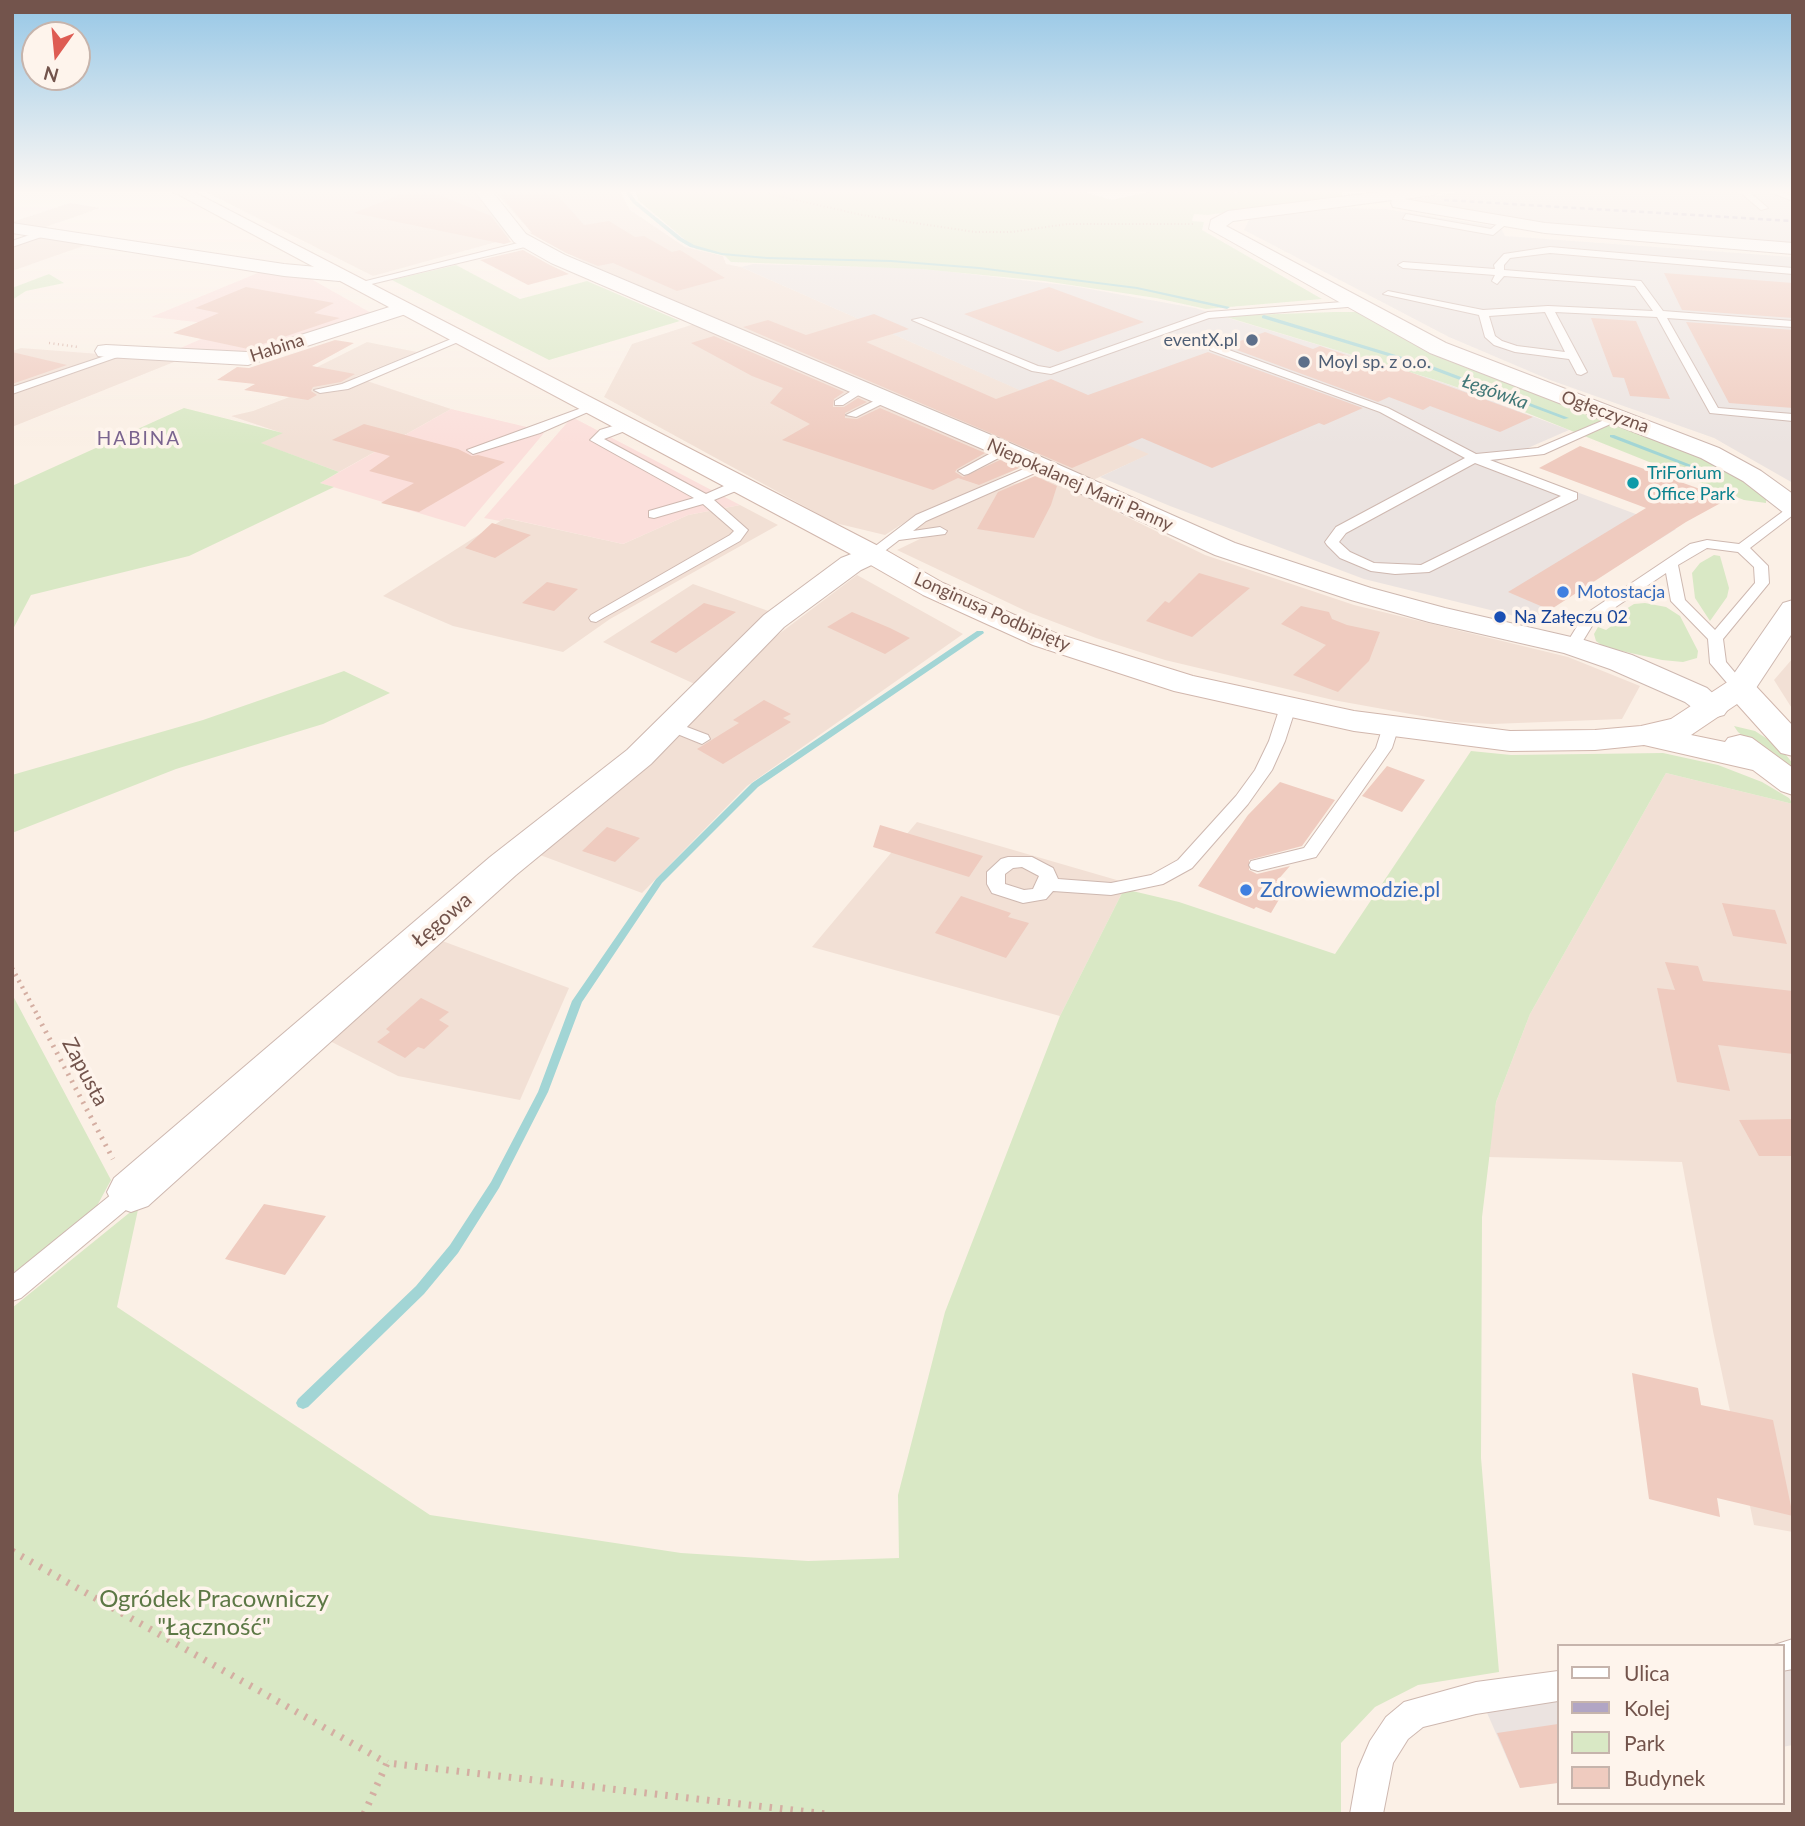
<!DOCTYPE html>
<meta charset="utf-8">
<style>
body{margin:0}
#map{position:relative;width:1805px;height:1826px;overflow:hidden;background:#fbf0e6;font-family:Lato,sans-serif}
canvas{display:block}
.frame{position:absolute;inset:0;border:14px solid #73544c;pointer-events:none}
.legend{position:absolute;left:1557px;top:1644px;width:228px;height:161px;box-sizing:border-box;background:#fef4ec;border:2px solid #c6b4ac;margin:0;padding:9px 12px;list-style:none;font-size:21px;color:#73544c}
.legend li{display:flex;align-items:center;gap:14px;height:35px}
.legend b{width:35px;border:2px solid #c6b4ac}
.north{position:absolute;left:21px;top:21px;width:70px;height:70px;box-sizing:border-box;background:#fef4ec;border:2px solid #c6b4ac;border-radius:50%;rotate:195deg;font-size:19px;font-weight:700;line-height:28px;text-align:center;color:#73544c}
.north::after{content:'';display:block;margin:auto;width:24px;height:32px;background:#de5c53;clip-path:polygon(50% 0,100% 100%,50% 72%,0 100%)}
</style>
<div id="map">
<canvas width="1805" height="1826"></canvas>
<div class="frame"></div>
<ul class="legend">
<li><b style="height:9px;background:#fff"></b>Ulica</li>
<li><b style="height:9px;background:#b1a5c4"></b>Kolej</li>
<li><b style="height:19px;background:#d9e8c5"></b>Park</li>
<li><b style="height:19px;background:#efcbbf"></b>Budynek</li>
</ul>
<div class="north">N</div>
</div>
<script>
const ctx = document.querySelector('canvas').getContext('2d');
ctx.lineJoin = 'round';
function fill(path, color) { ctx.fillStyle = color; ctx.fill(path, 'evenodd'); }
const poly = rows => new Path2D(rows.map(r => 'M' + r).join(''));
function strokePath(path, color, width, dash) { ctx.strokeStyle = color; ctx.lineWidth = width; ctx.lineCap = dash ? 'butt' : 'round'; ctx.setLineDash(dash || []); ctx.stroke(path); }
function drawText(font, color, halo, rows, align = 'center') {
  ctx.font = font + ' Lato,sans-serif'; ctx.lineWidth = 7; ctx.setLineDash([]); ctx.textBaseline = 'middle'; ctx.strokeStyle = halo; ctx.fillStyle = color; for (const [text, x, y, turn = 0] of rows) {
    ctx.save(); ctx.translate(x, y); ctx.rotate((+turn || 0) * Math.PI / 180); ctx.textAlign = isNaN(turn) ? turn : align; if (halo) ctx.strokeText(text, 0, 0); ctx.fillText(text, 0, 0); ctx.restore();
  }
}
fill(poly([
 [202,190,473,190,511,238,373,276],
 [493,190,619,190,630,210,685,247,723,256,726,264,741,267,1086,419,1150,454,1093,480,586,263,533,234],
 [70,203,100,208,37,230,12,225,12,222],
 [43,237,89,244,12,271,12,247],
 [694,324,1023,466,968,494,916,515,885,535,835,523,604,397,632,344],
 [367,342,417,352,355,377,451,409,339,472,260,443,282,433,231,416,253,411,292,396,299,376],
 [21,348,179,360,12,427,12,351],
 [1045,477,1205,555,1354,605,1568,657,1640,686,1622,719,1492,724,1455,722,1333,700,1165,660,1096,638,1028,612,897,550,924,537,911,530,931,518,1005,486],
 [740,505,778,525,610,619,563,652,453,626,383,596,505,518,623,544,688,515],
 [857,575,963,634,747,786,642,893,540,855,767,643],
 [693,584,774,613,699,686,603,642],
 [1793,658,1793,710,1774,680],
 [1666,773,1793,804,1793,1532,1754,1525,1713,1331,1682,1162,1488,1157,1496,1102,1530,1014],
 [917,822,1127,883,1060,1016,812,947],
 [437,939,569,988,520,1100,398,1076,328,1040]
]), '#f2e0d5');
fill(poly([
 [265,270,306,276,373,314,247,357,171,352,231,326,151,317],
 [451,409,531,428,544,433,465,527,320,483],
 [572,417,740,505,688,515,623,544,506,518,500,521,484,518]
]), '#fbdfdb');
fill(poly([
 [1472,190,1793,190,1793,244,1571,227,1410,200],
 [1337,208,1385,209,1500,227,1505,236,1793,257,1793,483,1714,438,1550,380,1449,337,1244,230,1250,218],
 [753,264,913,268,952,272,1073,286,1195,308,1439,381,1569,430,1496,462,1676,529,1531,620,1364,579,1170,506,1100,477,1149,454,1077,424,1085,419,741,267],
 [1793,1662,1793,1745,1782,1747,1782,1663],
 [1558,1696,1558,1782,1520,1788,1484,1706]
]), '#ebe3e0');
fill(poly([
 [636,190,1078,190,1112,200,1158,190,1226,190,1235,193,1253,190,1335,190,1342,192,1342,198,1207,215,1194,214,1192,221,1204,222,1202,230,1322,299,1206,309,1156,298,1044,281,921,269,731,262,725,256,696,249,638,200],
 [456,265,520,299,587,281,680,321,549,360,392,280],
 [49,274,64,283,26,291,12,300,12,288],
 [1334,312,1359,312,1720,464,1766,494,1766,503,1744,500,1502,403,1439,381,1223,316],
 [184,408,283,433,261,443,339,472,320,483,334,487,189,556,31,595,12,631,12,486],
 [1714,555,1720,556,1729,588,1727,597,1710,621,1695,598,1692,573,1700,563],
 [1645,603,1666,607,1680,616,1698,651,1697,658,1683,662,1662,660,1604,647,1596,641,1594,634,1598,627,1606,630,1613,625,1607,621,1634,604],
 [344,671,390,693,323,724,176,769,12,833,12,775,203,720],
 [1734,726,1755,731,1780,747,1793,764,1793,770,1767,755,1738,732],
 [1471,751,1511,755,1663,753,1718,765,1762,782,1789,798,1793,804,1666,773,1530,1014,1496,1102,1482,1217,1481,1458,1499,1672,1418,1685,1375,1707,1341,1743,1341,1814,12,1814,12,1308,139,1205,117,1307,430,1515,681,1553,808,1561,899,1558,898,1495,945,1312,1060,1016,1124,889,1179,902,1335,954],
 [12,994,111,1180,92,1215,12,1279]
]), '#d9e8c5');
fill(poly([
 [624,190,628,190,636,201,682,238,694,245,722,253,767,257,891,260,979,267,1137,287,1230,307,1227,309,1137,289,979,269,891,262,767,259,722,255,690,247,678,240,633,203,624,190],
 [1264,315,1432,366,1569,418,1564,419,1428,368,1262,318,1262,316,1264,315],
 [1610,435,1614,435,1704,470,1699,471,1610,437,1610,435],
 [977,631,983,631,984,633,758,787,662,883,582,1002,548,1092,499,1188,458,1253,424,1294,308,1407,303,1409,298,1407,296,1403,298,1399,416,1286,450,1245,491,1182,538,1092,572,1001,656,879,752,783,977,631]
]), '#a2d5d5');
fill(poly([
 [427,190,491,216,511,242,504,244,354,213,406,192],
 [530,190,553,190,584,225,609,221,635,237,644,236,672,252,680,250,725,278,677,291,613,263,598,266,566,253,528,232,532,233,499,193],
 [523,250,550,265,569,274,528,285,480,260],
 [1664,273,1793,283,1793,318,1682,310],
 [246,287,334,303,314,313,340,318,248,349,173,333,219,313,195,308],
 [1049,287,1144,322,1058,352,964,314],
 [874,314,909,329,866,342,996,399,1051,379,1088,395,1208,352,1363,408,1324,425,1319,423,1212,468,1142,438,1072,468,743,327,768,320,806,335],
 [1591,318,1636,321,1670,399,1630,396,1624,378,1613,377],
 [1686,322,1793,330,1793,408,1729,403],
 [1265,332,1313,349,1320,346,1390,370,1396,367,1533,417,1500,432,1430,406,1423,410,1389,397,1378,402,1226,346],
 [714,336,844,392,834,399,833,407,844,407,858,398,867,402,845,413,845,418,857,419,880,408,985,453,957,469,955,472,963,477,1000,460,1019,468,979,485,958,478,933,490,782,440,810,424,770,403,783,388,752,376,691,343],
 [335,340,354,343,312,366,355,374,341,382,313,387,311,391,317,395,308,400,244,390,255,384,217,380,237,367,249,368],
 [12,352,67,365,12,384],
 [364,424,458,449,472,456,478,455,505,462,419,512,381,503,414,483,369,471,390,456,332,440],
 [1580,446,1728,499,1686,522,1550,610,1508,592,1646,508,1539,468],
 [1035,476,1057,486,1051,505,1034,538,977,529,998,492],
 [492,523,531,535,495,558,465,548],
 [1199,573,1250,588,1192,637,1146,621,1165,601,1169,603],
 [547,582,578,589,554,611,522,603],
 [704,603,736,612,676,653,650,642],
 [1301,606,1329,612,1332,619,1347,625,1380,632,1369,661,1338,692,1293,675,1326,645,1281,624],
 [852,612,890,628,910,638,885,654,827,627],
 [764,700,791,714,783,718,791,722,723,764,697,749,739,723,733,720],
 [1387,766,1425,780,1402,812,1362,796],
 [1280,782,1335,800,1302,846,1249,860,1249,870,1257,874,1290,866,1276,882,1287,886,1271,913,1256,907,1254,909,1198,886,1248,815],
 [880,825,983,856,969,877,873,847],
 [607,827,640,838,615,862,582,851],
 [961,896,1011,913,1008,917,1029,923,1006,958,935,933],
 [1722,903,1775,910,1787,944,1733,936],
 [1665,962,1698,966,1703,981,1793,991,1793,1054,1718,1045,1730,1091,1677,1082,1657,988,1675,990],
 [421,998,449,1012,439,1020,449,1026,424,1049,418,1047,405,1058,377,1042,390,1032,386,1029],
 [1793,1119,1793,1156,1759,1156,1739,1120],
 [264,1204,326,1216,285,1275,225,1259],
 [1632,1373,1698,1388,1701,1405,1773,1420,1793,1516,1717,1498,1720,1517,1649,1499],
 [1558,1724,1558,1783,1520,1788,1497,1733]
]), '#efcbbf');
const lane = poly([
 [1725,190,1747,190,1768,208,1761,210,1741,193,1725,190],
 [1765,190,1776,190,1793,196,1793,201,1765,190],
 [1406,214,1491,229,1502,220,1509,222,1493,235,1403,219,1406,214],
 [44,230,47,231,47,235,12,247,12,241,44,230],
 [526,241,529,242,529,246,359,287,354,284,526,241],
 [1550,247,1793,268,1793,274,1550,253,1510,258,1504,265,1504,270,1641,281,1663,311,1793,321,1793,327,1667,318,1718,408,1793,414,1793,421,1710,413,1657,317,1555,312,1587,372,1581,375,1577,374,1569,359,1515,352,1494,345,1485,337,1479,315,1383,294,1388,291,1483,310,1548,306,1653,311,1635,286,1504,276,1497,284,1492,281,1495,275,1403,268,1398,265,1403,262,1495,269,1494,265,1504,254,1550,247],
 [1545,312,1565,352,1517,346,1502,341,1495,336,1489,316,1545,312],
 [1356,301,1361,304,1360,306,1209,318,1051,374,1032,371,912,320,921,318,1038,366,1050,368,1208,312,1356,301],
 [456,337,465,339,348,389,320,393,314,390,342,384,456,337],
 [1210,346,1218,346,1388,408,1476,454,1538,448,1616,415,1626,417,1544,454,1490,460,1577,493,1577,499,1429,572,1395,574,1371,571,1340,558,1327,545,1325,542,1336,527,1465,458,1380,412,1210,350,1210,346],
 [1475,463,1561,496,1421,565,1374,563,1350,552,1339,542,1346,533,1475,463],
 [120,351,129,353,12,394,12,387,120,351],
 [858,387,868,389,843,405,835,405,835,401,858,387],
 [882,397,892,399,856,417,846,415,882,397],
 [587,406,597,408,540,433,473,454,467,450,587,406],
 [626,422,632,426,630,429,604,439,706,494,733,482,743,482,743,488,714,500,748,530,740,541,596,622,591,621,589,618,591,615,730,535,734,531,703,504,654,518,649,517,649,511,694,498,590,440,600,430,626,422],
 [1004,446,1010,450,1008,453,968,474,964,475,958,471,1004,446],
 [1040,462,1044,463,1044,469,926,521,913,531,940,527,947,531,945,534,899,540,877,557,872,558,865,554,916,515,1040,462],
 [1793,504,1793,515,1750,548,1768,566,1769,583,1723,639,1726,662,1748,688,1746,691,1734,691,1710,663,1708,639,1671,601,1666,573,1595,621,1578,649,1568,649,1565,646,1584,615,1690,544,1707,540,1739,544,1793,504],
 [1707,548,1738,552,1754,567,1755,583,1715,630,1685,600,1678,565,1707,548],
 [1288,702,1296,707,1285,741,1272,770,1248,804,1192,868,1163,884,1111,895,1053,891,1046,899,1023,903,992,893,987,884,987,872,1001,859,1008,857,1032,857,1053,868,1058,879,1111,883,1151,875,1178,860,1236,796,1255,770,1269,741,1280,707,1288,702],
 [1022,867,1039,876,1033,889,1024,890,1005,884,1005,874,1013,868,1022,867],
 [671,721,708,735,710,739,702,744,665,729,663,726,665,723,671,721],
 [1391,721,1399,726,1392,748,1316,857,1258,871,1251,869,1249,865,1251,861,1304,848,1376,748,1383,726,1391,721],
 [131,1182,139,1185,143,1192,139,1199,21,1298,12,1301,12,1275,123,1185,131,1182],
 [1793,1639,1793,1669,1782,1671,1782,1646,1771,1646,1793,1639],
 [1558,1671,1558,1701,1476,1714,1423,1727,1408,1739,1393,1763,1383,1814,1350,1814,1358,1769,1370,1741,1386,1717,1404,1702,1476,1682,1558,1671]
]);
const street = poly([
 [474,190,491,190,526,234,565,255,1003,440,1235,543,1371,588,1445,608,1584,640,1632,655,1707,688,1729,708,1724,715,1713,718,1702,715,1685,702,1610,669,1564,653,1429,622,1351,600,1215,555,985,450,551,263,514,242,474,190],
 [1395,190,1442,190,1434,195,1404,199,1545,223,1793,243,1793,254,1545,233,1399,208,1393,207,1391,203,1392,200,1233,221,1226,226,1446,343,1719,448,1761,471,1793,494,1793,515,1784,513,1743,481,1701,458,1430,353,1209,229,1211,220,1228,211,1395,190],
 [12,223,284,264,339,269,349,275,339,281,284,276,12,233,12,223],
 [402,303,409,305,412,309,409,313,248,365,106,357,98,356,95,351,98,346,106,345,247,352,402,303],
 [872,546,882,548,886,554,882,560,861,570,784,627,651,764,516,875,148,1206,131,1212,114,1206,107,1192,114,1178,490,857,627,750,764,615,841,558,872,546],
 [1793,600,1793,632,1756,688,1751,695,1740,697,1729,695,1724,688,1783,603,1793,600]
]);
const secondary = poly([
 [170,190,190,190,882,548,943,583,1055,633,1193,676,1354,711,1510,731,1595,730,1641,726,1671,719,1729,681,1740,679,1751,681,1793,726,1793,756,1781,753,1737,704,1691,735,1725,742,1728,738,1740,735,1752,738,1793,768,1793,795,1781,791,1753,770,1644,745,1595,750,1510,751,1354,731,1174,691,1033,645,923,595,862,560,170,190]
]);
strokePath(lane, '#ceb8b0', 2);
strokePath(street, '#ceb8b0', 2);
strokePath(secondary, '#d1b7ad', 2);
strokePath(poly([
 [752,190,862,215,975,232,1012,232,1067,224,1195,224]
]), '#d4aea2', 2, [1, 2.5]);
strokePath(poly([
 [49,343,78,347]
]), '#d4aea2', 2.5, [1, 3.5]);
strokePath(poly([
 [12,968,39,1018]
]), '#d4aea2', 4.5, [2, 5]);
strokePath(poly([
 [38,1017,113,1159]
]), '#d4aea2', 5, [2, 6]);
strokePath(poly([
 [12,1551,387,1763],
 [364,1814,387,1763,827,1814]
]), '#d4aea2', 7, [2.5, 8]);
fill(lane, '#fff');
fill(street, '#fff');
fill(secondary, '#fff');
strokePath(poly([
 [1444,200,1793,221]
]), '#b1a5c4', 2.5, [5, 3.5]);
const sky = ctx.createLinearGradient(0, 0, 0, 446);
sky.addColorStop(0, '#96c7e6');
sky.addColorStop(0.43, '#fdf8f4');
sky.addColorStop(1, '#fdf8f400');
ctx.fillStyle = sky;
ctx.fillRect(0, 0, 1805, 446);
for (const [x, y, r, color] of [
 [1252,340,7,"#5c6f8a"],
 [1304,362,7,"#5c6f8a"],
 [1633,483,7,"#0f9aa8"],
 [1563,592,7,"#3f7fe0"],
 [1500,617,7,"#1a4fb4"],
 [1246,890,7,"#3f7fe0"]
]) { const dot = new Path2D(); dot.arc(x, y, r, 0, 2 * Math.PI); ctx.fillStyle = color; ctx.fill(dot); strokePath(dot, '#fef4ec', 2.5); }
drawText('18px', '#4e5e75', '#fef4ec', [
 ["eventX.pl",1238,340],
 ["Moyl sp. z o.o.",1318,362,"left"]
], 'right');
drawText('18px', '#73544c', '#fef4ec', [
 ["Habina",277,348,-18],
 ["Ogłęczyzna",1605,412,20],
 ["Niepokalanej Marii Panny",1080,485,24],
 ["Longinusa Podbipięty",992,612,24]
]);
drawText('18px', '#0d838f', '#fef4ec', [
 ["TriForium",1647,473],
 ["Office Park",1647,494]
], 'left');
drawText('18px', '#366cbe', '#fef4ec', [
 ["Motostacja",1577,592]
], 'left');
drawText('18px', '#164399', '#fef4ec', [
 ["Na Załęczu 02",1514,617]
], 'left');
drawText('italic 19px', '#417777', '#fef4ec', [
 ["Łęgówka",1495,392,20]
]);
ctx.letterSpacing = '2px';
drawText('19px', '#7a648f', '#fef4ec', [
 ["HABINA",139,439]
]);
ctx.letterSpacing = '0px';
drawText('21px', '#366cbe', '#fef4ec', [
 ["Zdrowiewmodzie.pl",1260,890]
], 'left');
drawText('21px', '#73544c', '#fef4ec', [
 ["Łęgowa",442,920,-41],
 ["Zapusta",85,1072,62]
]);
drawText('24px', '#5c7845', '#fef4ec', [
 ["Ogródek Pracowniczy",214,1599],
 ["\"Łączność\"",214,1627]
]);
</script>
